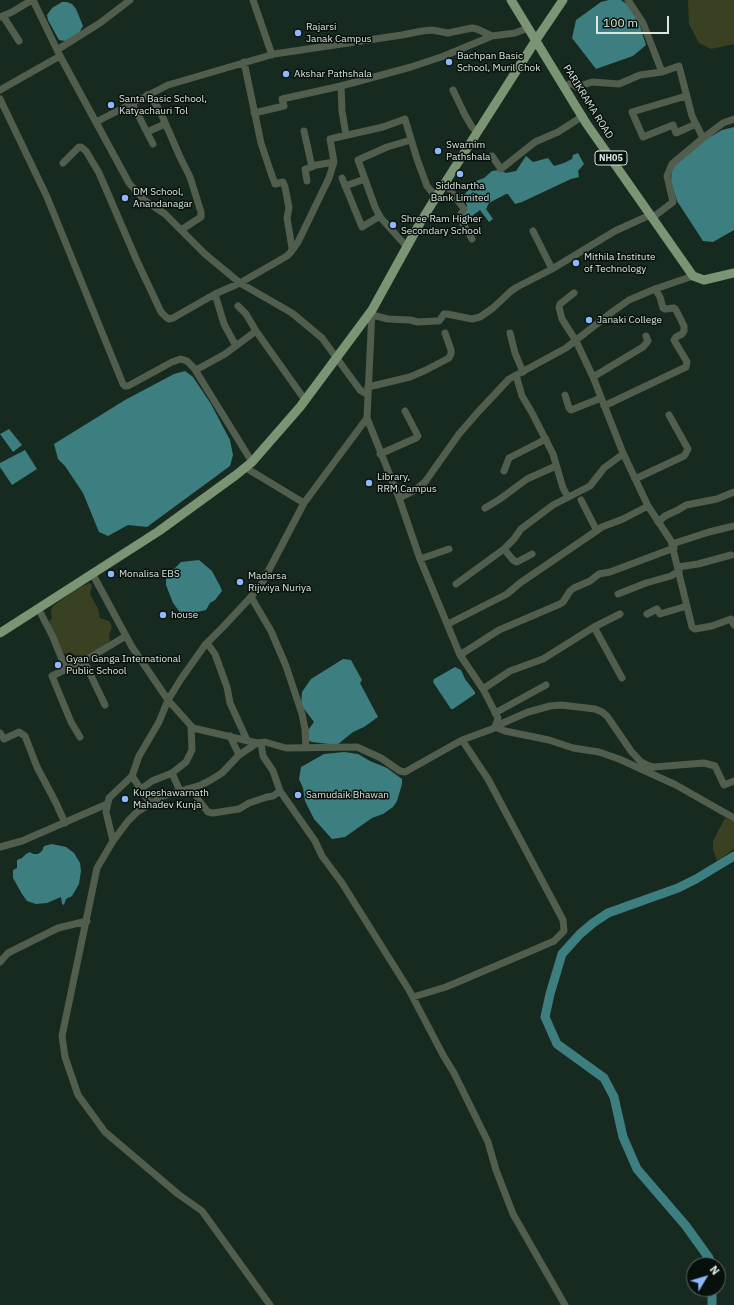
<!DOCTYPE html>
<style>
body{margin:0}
#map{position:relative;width:734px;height:1305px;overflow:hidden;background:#172a1f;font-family:"IBM Plex Sans",sans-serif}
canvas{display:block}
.north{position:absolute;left:686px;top:1257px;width:40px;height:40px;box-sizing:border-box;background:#08100c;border:1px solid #5c6660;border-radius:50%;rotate:52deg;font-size:11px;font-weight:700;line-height:16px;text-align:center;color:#dbe6df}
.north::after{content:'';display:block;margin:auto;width:14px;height:18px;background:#8cb9fc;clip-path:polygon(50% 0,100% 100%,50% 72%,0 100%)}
.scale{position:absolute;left:596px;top:16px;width:73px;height:18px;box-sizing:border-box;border:2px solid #dbe6df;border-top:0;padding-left:5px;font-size:12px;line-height:14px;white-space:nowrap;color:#dbe6df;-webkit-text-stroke:3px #08100c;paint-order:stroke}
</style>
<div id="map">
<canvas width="734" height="1305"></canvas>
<div class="north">N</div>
<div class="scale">100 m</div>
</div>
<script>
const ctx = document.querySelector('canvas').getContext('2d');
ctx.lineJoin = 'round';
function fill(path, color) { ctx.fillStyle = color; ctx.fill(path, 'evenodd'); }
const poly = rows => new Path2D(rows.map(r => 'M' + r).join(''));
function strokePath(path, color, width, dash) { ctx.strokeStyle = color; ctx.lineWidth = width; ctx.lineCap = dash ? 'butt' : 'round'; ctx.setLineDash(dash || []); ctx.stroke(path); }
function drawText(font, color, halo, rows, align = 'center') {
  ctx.font = font + ' "IBM Plex Sans",sans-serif'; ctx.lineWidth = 3; ctx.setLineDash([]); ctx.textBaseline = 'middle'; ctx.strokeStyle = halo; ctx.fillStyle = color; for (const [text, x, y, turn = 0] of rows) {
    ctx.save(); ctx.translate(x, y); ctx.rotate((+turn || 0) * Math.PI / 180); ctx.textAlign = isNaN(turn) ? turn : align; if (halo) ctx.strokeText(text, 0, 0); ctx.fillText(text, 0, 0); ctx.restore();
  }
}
fill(poly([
 [688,0,734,0,734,44,711,49,699,43,689,24],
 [89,583,92,585,90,594,98,609,100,618,109,621,112,626,111,630,109,634,110,640,104,647,83,657,79,658,70,652,65,654,62,652,48,623,52,618,51,610,53,606,75,590],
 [725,818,734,822,734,849,717,861,713,849,713,841]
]), '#3a4022');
fill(poly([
 [609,0,621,0,635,10,646,45,633,56,596,69,572,38,576,20,601,2],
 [62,2,67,2,72,4,76,9,83,26,79,33,65,41,59,40,48,20,47,15,52,8],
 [734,127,734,230,713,242,703,241,677,201,671,182,672,166,686,151,722,130],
 [578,153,584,164,578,171,579,177,571,179,522,202,515,204,508,194,506,194,489,203,486,209,493,219,489,222,480,210,464,222,461,215,467,209,467,207,464,195,476,181,484,178,492,171,499,170,506,173,516,171,526,156,533,162,548,158,554,166,564,163,572,159,573,155],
 [185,371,193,377,211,404,230,440,233,455,230,466,147,527,128,525,108,536,99,532,83,493,65,466,58,459,54,444,125,400,174,374],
 [9,429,22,445,13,452,0,434],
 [25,450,37,469,12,485,0,467,0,463],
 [199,560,212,571,220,586,222,591,215,600,210,603,206,610,182,615,173,603,166,585,166,577,181,562],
 [343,659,351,660,362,680,360,683,378,717,364,727,353,732,337,745,312,742,308,740,306,733,314,722,301,705,302,692,311,679],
 [455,667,461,670,465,679,475,692,475,694,453,709,451,709,433,682,434,679],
 [344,752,358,754,370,761,387,768,402,779,402,784,397,801,393,807,383,814,372,818,345,837,332,839,314,819,305,801,303,788,299,779,301,767,324,754],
 [52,844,66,847,74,853,80,863,81,871,79,884,72,896,66,899,64,905,62,904,61,897,47,903,36,904,27,901,22,894,13,878,13,870,17,868,17,860,22,858,26,854,30,852,33,854,38,854,42,851,44,846]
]), '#3d7e80');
strokePath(poly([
 [710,1265,709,1258,686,1226,637,1169,623,1137,614,1097,604,1078,557,1044,545,1017,550,994,562,954,580,934,593,923,608,913,678,888,696,879,734,856],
 [712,1289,712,1305]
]), '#3d7e80', 9);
strokePath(poly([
 [33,0,60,56,129,183,144,200,165,214,205,254,240,283,292,313,322,338,360,390,368,395],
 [253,0,272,55],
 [628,0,643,23,662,72],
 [3,16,19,41],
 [0,17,12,12,32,0],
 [57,50,100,23,130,0],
 [341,86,342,111,346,135],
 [565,87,571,83,577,87,592,82,619,84,640,75,662,72,679,66,692,116,703,138],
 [0,90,60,56],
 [453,90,465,115,472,127,477,132],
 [147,95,152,99,160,111,180,157,190,177,201,212,201,217,181,230],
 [686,96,632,112,643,137,673,125,676,133,696,124],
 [0,99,47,197,123,384,125,386,128,386,172,362,181,359,187,361,194,368,252,462],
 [132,103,153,144],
 [254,113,284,106,282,99,341,86,411,67,444,56,492,36],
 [96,122,168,85,274,54,402,35,422,31,432,30,448,33,472,28,477,29,492,36,515,33,528,28],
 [304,131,312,167,305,169,307,181],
 [147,132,165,124],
 [492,156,501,169,535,142,558,132,583,116],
 [63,163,79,147,81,147,86,151,99,173,137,261,161,312,166,317,169,319,173,318,215,294,240,283,287,256,291,252,292,248,287,218,289,208,285,187,283,182,275,184,271,173,261,143,244,62],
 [311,166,334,162],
 [342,178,362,227,380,216],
 [445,183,464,209,459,217,472,239],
 [345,186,365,179],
 [652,218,673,202,667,176,672,164,703,138,723,123,734,119],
 [533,231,552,269],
 [407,247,380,217,375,207,358,160,387,147,411,140],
 [291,252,298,242,329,178,334,162,330,139,383,127,405,119,417,159,427,186,436,197],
 [574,293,560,304,559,307,562,319,576,341,593,377,623,453,648,506,671,541,692,627,695,629,712,626,731,619,734,625],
 [215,294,224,324,236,346],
 [238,306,246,314,256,331,305,400],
 [372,315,388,319,410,320,418,322,436,321,439,321,444,314,447,314,472,319,480,317,493,308,511,291,517,287,552,269,615,231,650,215],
 [510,333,515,353,523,372],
 [196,370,225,354,256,331],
 [516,375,522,396,531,411,553,454,563,488,568,497],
 [593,377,643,347,648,341,646,336],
 [368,387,410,377,426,370,449,358,451,354,451,350,445,333],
 [565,395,569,408,571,410,601,398],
 [604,406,686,367,687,362,674,340,676,337,682,334,684,331,684,326,676,310,674,308,665,309,663,308,660,297,655,289],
 [380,454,416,438,418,436,405,411],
 [246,468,304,503],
 [504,471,509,458,546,439],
 [635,479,684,456,686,453,688,449,669,415],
 [399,498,415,490,425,482,459,434,479,411,509,379,566,348,612,312,629,300,655,289,693,276],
 [581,500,597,531],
 [485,508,500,499,527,479,556,466],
 [658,522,665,516,678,510,686,505,717,499,734,492],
 [672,544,709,532,734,526],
 [504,549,513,560,517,562,532,554],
 [420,559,449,549],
 [678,567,698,564,731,555],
 [92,573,132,647,168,700,193,728,257,743,265,742,286,748,357,747,381,758,400,771,405,772,462,740,492,729,495,727,498,718,483,689,460,655,420,559,399,498,367,418,372,310],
 [456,584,504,549,514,539,521,529,553,505,590,486,604,468,623,454],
 [618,594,646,583,671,576,679,571],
 [251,597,271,631,286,666,302,714,305,729,306,748],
 [38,608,52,635,66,669],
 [647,614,657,609,660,614,687,606],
 [448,624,507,594,520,583,602,527,623,519,648,506],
 [594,627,622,678],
 [207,643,215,654,227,687,230,703,247,740],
 [460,655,499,630,560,604,563,602,570,591,574,588,590,581,599,574,610,572,674,548],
 [84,661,105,705],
 [483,689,510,671,543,659,594,627,620,614],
 [495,713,546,685],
 [503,723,528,712,550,706,561,705,595,709,602,712,607,716,631,751,641,762,649,766,654,767,704,763,715,766,724,785,734,781],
 [495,727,505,731,549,740,573,748,599,752,619,759,676,785,734,818],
 [0,733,4,739,19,732,25,736,37,767,56,803,65,823],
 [230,736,239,755],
 [80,737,71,722,52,676,89,658,126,636],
 [261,743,263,756,273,771,280,791,315,841,322,856,342,883,409,990,443,1055,454,1073,488,1142,496,1170,513,1214,565,1305],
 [132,776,150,803],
 [192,788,199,801,208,812,213,813,239,809,249,803,267,797,273,796,280,791],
 [141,789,152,781,172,773],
 [180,791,172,773,186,762,192,750,191,727],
 [113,841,128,821,137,812,163,796,201,785,209,781,222,773,239,755,257,743],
 [0,847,22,841,107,804],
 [0,962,8,953,58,928,87,921],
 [413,997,446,987,531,951,554,941,564,931,563,920,488,779,462,740],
 [270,1305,202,1211,178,1194,105,1132,78,1095,65,1057,62,1036,97,868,113,841,106,812,109,798,132,776,139,756,159,722,168,700,181,679,205,645,222,628,250,598,262,583,304,503,367,418]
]), '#515d4d', 7);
strokePath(poly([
 [511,0,586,123,693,276,704,280,734,273],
 [0,633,159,531,236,475,252,462,300,407,372,310,420,223,436,197,536,40,563,0]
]), '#7b9473', 9);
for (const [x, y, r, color] of [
 [298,33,4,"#8cb9fc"],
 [449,62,4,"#8cb9fc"],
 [286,74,4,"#8cb9fc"],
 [111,105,4,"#8cb9fc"],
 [438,151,4,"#8cb9fc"],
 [460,174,4,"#8cb9fc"],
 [125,198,4,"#8cb9fc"],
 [393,225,4,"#8cb9fc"],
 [576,263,4,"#8cb9fc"],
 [589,320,4,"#8cb9fc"],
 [369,483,4,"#8cb9fc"],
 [111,574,4,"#8cb9fc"],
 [240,582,4,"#8cb9fc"],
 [163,615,4,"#8cb9fc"],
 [58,665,4,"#8cb9fc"],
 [298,795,4,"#8cb9fc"],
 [125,799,4,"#8cb9fc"]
]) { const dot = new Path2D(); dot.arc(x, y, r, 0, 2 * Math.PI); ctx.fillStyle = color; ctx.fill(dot); strokePath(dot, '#08100c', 1.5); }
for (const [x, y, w] of [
 [611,158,32]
]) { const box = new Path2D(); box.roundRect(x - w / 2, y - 7, w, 14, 3); ctx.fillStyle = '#08100c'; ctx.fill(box); strokePath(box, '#dbe6df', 1); }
drawText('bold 9px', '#dbe6df', null, [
 ["NH05",611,158]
]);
drawText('10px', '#dbe6df', '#08100c', [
 ["Rajarsi",306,27],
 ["Janak Campus",306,39],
 ["Bachpan Basic",457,56],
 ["School, Muril Chok",457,68],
 ["Akshar Pathshala",294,74],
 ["Santa Basic School,",119,99],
 ["Katyachauri Tol",119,111],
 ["Swarnim",446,145],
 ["Pathshala",446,157],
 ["Siddhartha",460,186,"center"],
 ["Bank Limited",460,198,"center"],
 ["DM School,",133,192],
 ["Anandanagar",133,204],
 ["Shree Ram Higher",401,219],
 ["Secondary School",401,231],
 ["Mithila Institute",584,257],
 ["of Technology",584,269],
 ["Janaki College",597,320],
 ["Library,",377,477],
 ["RRM Campus",377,489],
 ["Monalisa EBS",119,574],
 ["Madarsa",248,576],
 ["Rijwiya Nuriya",248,588],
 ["house",171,615],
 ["Gyan Ganga International",66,659],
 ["Public School",66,671],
 ["Kupeshawarnath",133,793],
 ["Mahadev Kunja",133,805],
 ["Samudaik Bhawan",306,795]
], 'left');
drawText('10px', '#dbe6df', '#08100c', [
 ["PARIKRAMA ROAD",588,102,58]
]);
</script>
